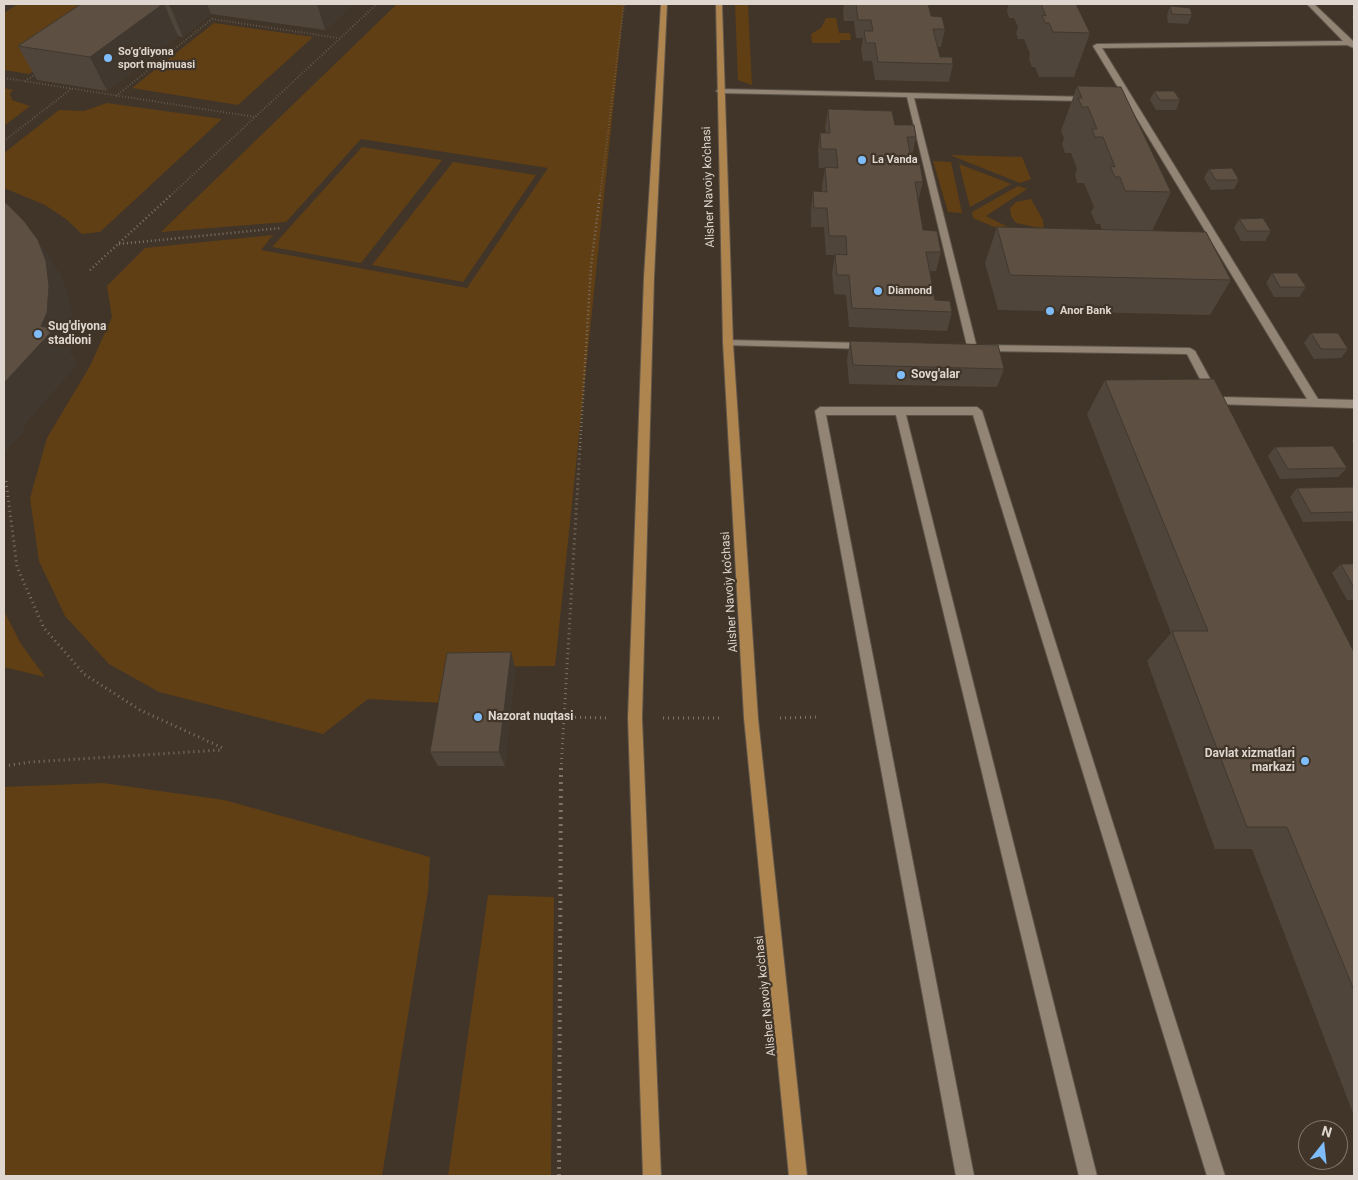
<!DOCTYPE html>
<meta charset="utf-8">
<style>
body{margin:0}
#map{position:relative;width:1358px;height:1180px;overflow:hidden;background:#403528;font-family:Roboto,sans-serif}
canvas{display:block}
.frame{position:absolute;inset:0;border:5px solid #dfd7cf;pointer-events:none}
.north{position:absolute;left:1298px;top:1120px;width:50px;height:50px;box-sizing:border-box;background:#403528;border:1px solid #80766b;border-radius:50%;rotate:16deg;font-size:14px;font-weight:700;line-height:20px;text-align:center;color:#dfd7cf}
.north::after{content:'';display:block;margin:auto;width:18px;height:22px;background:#7fbdfa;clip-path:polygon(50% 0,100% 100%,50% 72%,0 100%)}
</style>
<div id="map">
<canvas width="1358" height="1180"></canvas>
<div class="frame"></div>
<div class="north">N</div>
</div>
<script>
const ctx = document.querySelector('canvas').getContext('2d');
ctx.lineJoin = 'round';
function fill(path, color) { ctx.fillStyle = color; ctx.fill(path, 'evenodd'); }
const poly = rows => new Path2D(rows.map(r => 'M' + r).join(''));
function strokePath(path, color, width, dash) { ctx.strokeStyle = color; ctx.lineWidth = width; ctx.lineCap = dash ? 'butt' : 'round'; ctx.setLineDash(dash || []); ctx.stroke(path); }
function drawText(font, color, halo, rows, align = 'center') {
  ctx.font = font + ' Roboto,sans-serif'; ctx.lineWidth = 4.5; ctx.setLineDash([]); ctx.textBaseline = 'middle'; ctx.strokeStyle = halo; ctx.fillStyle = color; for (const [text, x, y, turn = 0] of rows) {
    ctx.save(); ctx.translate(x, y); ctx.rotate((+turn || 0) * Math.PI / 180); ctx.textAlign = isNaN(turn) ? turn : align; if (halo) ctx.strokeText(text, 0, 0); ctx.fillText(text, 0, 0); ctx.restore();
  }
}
fill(poly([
 [18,4,68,4,118,11,29,74,4,70,4,13],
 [397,4,624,4,555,666,451,667,444,703,368,699,323,734,159,692,109,664,65,616,39,561,30,498,47,438,90,366,112,317,107,286,145,248,273,235,261,250,467,288,548,168,361,139,286,222,161,232],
 [735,4,748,4,752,85,738,80],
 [826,18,836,18,839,33,850,33,851,40,840,40,840,43,812,43,811,34,821,28],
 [214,23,313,37,238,105,132,88],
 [4,88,13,90,10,94,12,100,30,106,4,126],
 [107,103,222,119,100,232,82,234,66,219,45,205,4,188,4,153,59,110,84,111],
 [362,147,442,160,361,263,272,247],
 [950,155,1022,157,1031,179,1020,183],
 [933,161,951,162,962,213,948,212],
 [453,162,536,175,463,282,372,265],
 [959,164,1011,184,970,207],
 [1018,186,1027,189,986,216,1026,236,1018,237,973,218,972,212],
 [1031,199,1043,220,1044,229,1016,223,1011,216,1010,208,1016,202],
 [4,611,21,644,45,677,4,667],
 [103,783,224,800,430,857,428,891,382,1176,4,1176,4,787],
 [488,895,554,897,551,1176,448,1176]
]), '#613f15');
const minor = poly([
 [1307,4,1314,4,1353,41,1354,48,1347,45,1102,48,1318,399,1354,400,1354,408,1213,404,1187,354,982,351,977,348,972,351,968,350,907,97,720,93,716,91,720,89,1092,97,1092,101,1089,101,914,98,977,348,982,345,1190,348,1195,351,1220,397,1307,399,1093,46,1097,44,1343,41,1307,4],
 [728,340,867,343,872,346,867,349,724,345,723,343,728,340],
 [820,407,977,407,982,411,1225,1176,1207,1176,973,415,906,415,1097,1176,1079,1176,896,415,826,415,974,1176,956,1176,815,411,820,407]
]);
const major = poly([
 [661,4,667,4,654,277,642,718,661,1176,643,1176,628,718,644,277,661,4],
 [716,4,722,4,733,343,758,718,807,1176,789,1176,744,718,723,343,716,4]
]);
strokePath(minor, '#5e5449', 2);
strokePath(major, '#5e5449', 2);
strokePath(poly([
 [4,78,255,117],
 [25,81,36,74],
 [116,96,212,19,339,38],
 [4,141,71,89],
 [170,196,377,4],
 [600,196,624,4]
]), '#7d7368', 2, [0.5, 2.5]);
strokePath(poly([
 [119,244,281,228],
 [90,270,171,195],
 [580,447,591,266,600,195]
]), '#7d7368', 2.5, [1, 3]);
strokePath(poly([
 [6,481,17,567,44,628,84,674,140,710,225,749],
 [565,717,607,718],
 [663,718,722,718],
 [780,718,820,717],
 [4,766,31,762,222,750],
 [561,769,580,446]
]), '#7d7368', 3, [1, 4]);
strokePath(poly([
 [559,1176,561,767]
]), '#7d7368', 4, [2, 5]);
fill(minor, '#928576');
fill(major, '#ae844f');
fill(poly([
 [81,4,354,4,325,30,211,14,183,37,178,36,107,91,37,80,18,46],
 [844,4,928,4,931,16,945,29,941,47,938,47,940,57,953,64,949,82,875,80,872,61,863,61,861,49,863,38,856,38,854,21,844,21,843,11],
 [1007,4,1076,4,1090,33,1074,77,1039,77,1035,67,1032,67,1029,59,1030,54,1024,39,1018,39,1016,33,1018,27,1014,18,1009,18,1007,11,1008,6],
 [1170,6,1192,15,1188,24,1168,23,1167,15],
 [1354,13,1354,19,1352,17],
 [1077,86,1171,192,1152,231,1231,280,1210,315,998,310,985,263,997,227,1102,230,1100,224,1096,224,1091,212,1094,207,1084,183,1077,183,1075,175,1077,169,1071,153,1065,153,1062,144,1064,138,1061,131],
 [1154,91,1180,100,1176,110,1156,110,1150,100],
 [828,109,895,125,916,137,912,156,910,156,923,182,918,201,923,230,941,252,936,271,930,271,935,300,952,312,947,331,849,327,846,295,834,294,832,273,835,255,826,255,824,227,811,227,811,210,813,191,822,191,822,186,825,168,819,168,818,151,820,133,826,133,825,128],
 [1209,169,1239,180,1234,189,1211,190,1204,178],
 [1239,219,1271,231,1265,241,1241,241,1234,228],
 [1272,273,1306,287,1299,297,1274,297,1266,283],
 [1311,333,1348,349,1341,358,1314,359,1304,343],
 [850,341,1004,369,997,387,849,384,847,360],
 [1105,380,1354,652,1354,1116,1252,849,1215,849,1147,661,1171,633,1087,414],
 [1354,438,1354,444,1352,440],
 [1275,447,1347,468,1338,477,1280,479,1268,456],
 [1354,487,1354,521,1303,522,1290,497,1297,488],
 [1341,564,1354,564,1354,600,1347,600,1332,573],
 [511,652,515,668,505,766,438,766,430,752]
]), '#50453a');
fill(poly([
 [163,4,164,4,178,36,107,91,90,57],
 [169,4,207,4,211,14,183,37],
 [317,4,354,4,325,30],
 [38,240,61,275,69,297,73,321,72,348,70,352,78,364,23,427,26,430,4,453,4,383,41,326],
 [511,652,515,668,505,766,499,752]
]), '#41382f');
const building = poly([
 [81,4,163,4,90,57,18,46,81,4],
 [856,4,928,4,931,16,942,17,945,29,933,29,940,57,952,57,953,64,878,62,875,43,866,43,864,31,873,31,871,20,858,20,856,4],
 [1041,4,1076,4,1090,33,1053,32,1049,23,1045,23,1042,15,1046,16,1041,4],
 [1170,6,1190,8,1192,15,1172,14,1170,6],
 [1077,86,1121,87,1171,192,1125,191,1120,177,1115,177,1110,166,1115,167,1103,137,1095,137,1092,129,1097,129,1088,107,1082,107,1078,98,1082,98,1077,86],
 [1154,91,1174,91,1180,100,1160,100,1154,91],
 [828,109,892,111,895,125,914,125,916,137,907,137,911,158,919,158,923,182,915,182,923,230,937,231,941,252,926,252,935,300,950,301,952,312,852,308,849,275,837,275,835,254,847,255,846,236,829,236,827,208,814,208,813,191,827,192,825,167,838,168,836,149,821,149,820,133,830,133,828,109],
 [1232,168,1239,180,1216,180,1209,169,1232,168],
 [4,202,7,204,24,221,38,240,46,261,49,286,47,313,41,326,54,329,4,383,4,202],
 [1263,218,1271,231,1247,231,1239,219,1263,218],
 [997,227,1206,232,1231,280,1010,275,997,227],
 [1272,273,1297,273,1306,287,1280,287,1272,273],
 [1311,333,1338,333,1348,349,1321,349,1311,333],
 [850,341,998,345,1004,369,853,365,850,341],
 [1214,379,1354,652,1354,990,1287,827,1247,827,1172,631,1208,631,1105,380,1214,379],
 [1333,446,1347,468,1288,469,1275,447,1333,446],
 [1354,487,1354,512,1311,513,1297,488,1354,487],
 [1341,564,1354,564,1354,588,1341,564],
 [511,652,499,752,430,752,447,653,511,652]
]);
fill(building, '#5d5043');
strokePath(building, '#41382f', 1);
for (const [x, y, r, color] of [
 [108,58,5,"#7fbdfa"],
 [862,160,5,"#7fbdfa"],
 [878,291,5,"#7fbdfa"],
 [1050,311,5,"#7fbdfa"],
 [38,334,5,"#7fbdfa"],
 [901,375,5,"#7fbdfa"],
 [478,717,5,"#7fbdfa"],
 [1305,761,5,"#7fbdfa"]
]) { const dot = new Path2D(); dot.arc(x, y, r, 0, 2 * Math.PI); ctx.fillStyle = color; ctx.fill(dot); strokePath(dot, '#403528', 2); }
drawText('bold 11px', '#dfd7cf', '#403528', [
 ["So’g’diyona",118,52],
 ["sport majmuasi",118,65],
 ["La Vanda",872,160],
 ["Diamond",888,291],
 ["Anor Bank",1060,311]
], 'left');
drawText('12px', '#dfd7cf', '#403528', [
 ["Alisher Navoiy ko'chasi",709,187,-92],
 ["Alisher Navoiy ko'chasi",730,592,-94],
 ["Alisher Navoiy ko'chasi",766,996,-96]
]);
drawText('bold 12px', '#dfd7cf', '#403528', [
 ["Sug'diyona",48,327],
 ["stadioni",48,341],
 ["Sovg'alar",911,375],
 ["Nazorat nuqtasi",488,717],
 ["Davlat xizmatlari",1295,754,"right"],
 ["markazi",1295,768,"right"]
], 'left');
</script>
